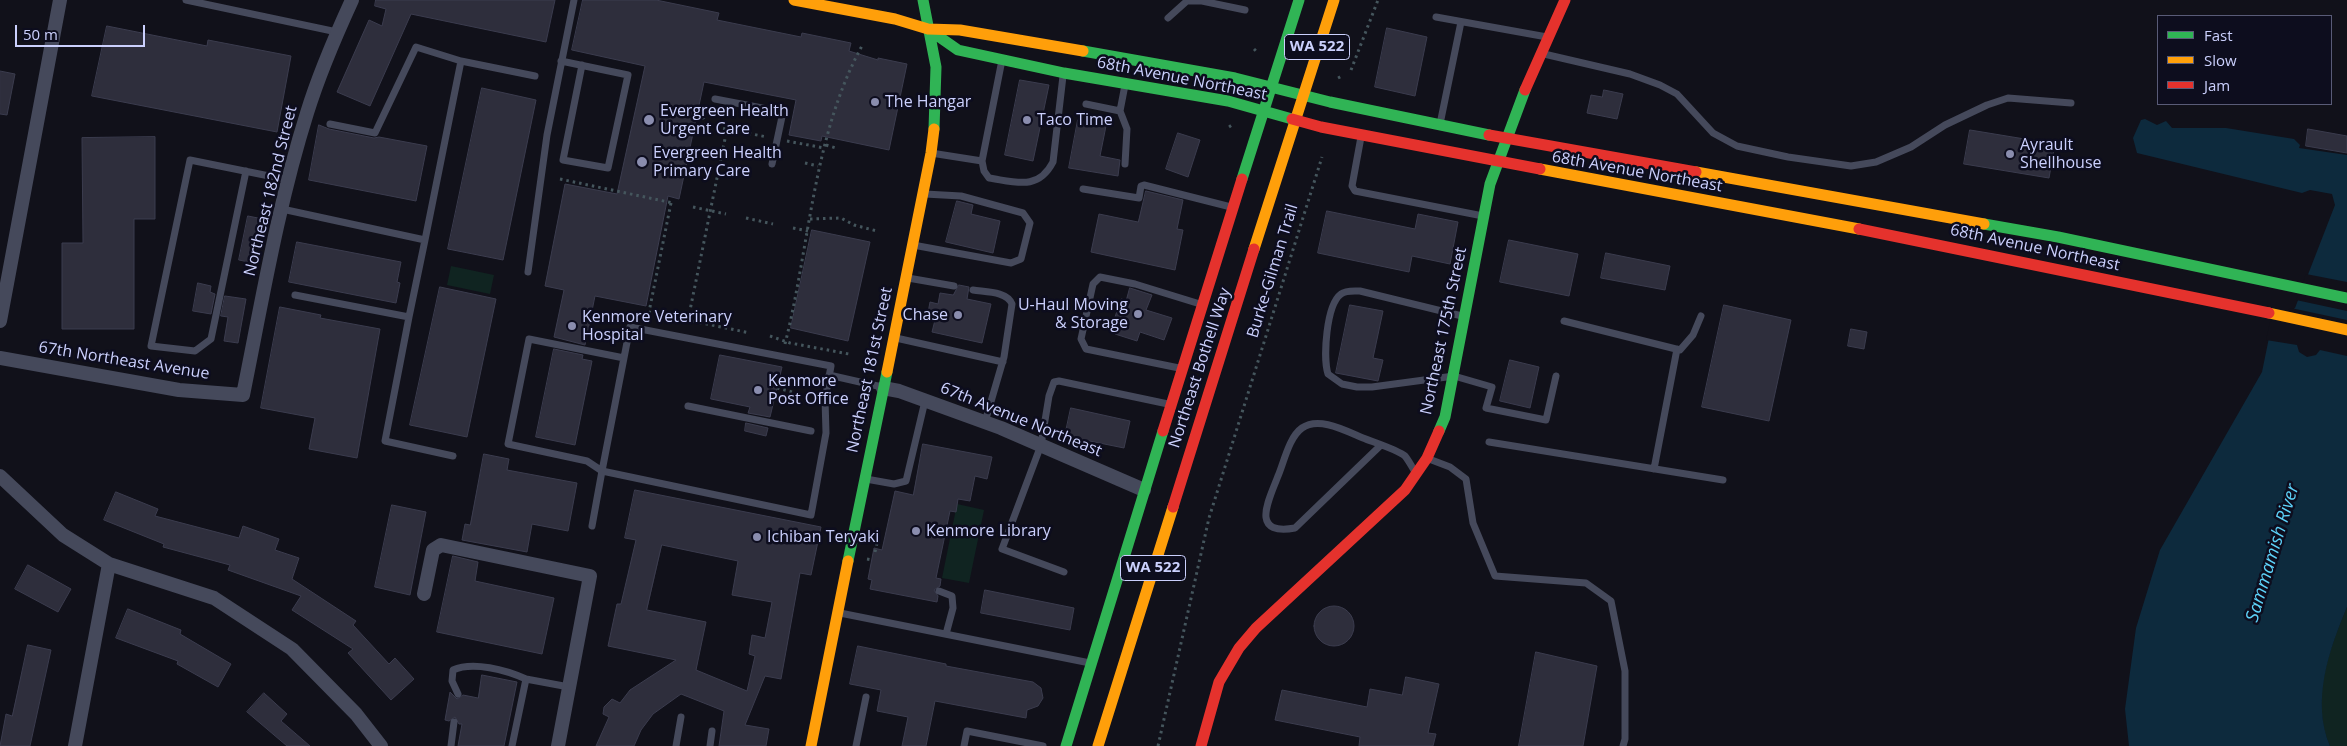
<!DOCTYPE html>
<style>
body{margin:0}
#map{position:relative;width:2347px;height:746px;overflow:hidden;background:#11111a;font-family:"Open Sans",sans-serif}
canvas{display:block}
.legend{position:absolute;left:2157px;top:15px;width:175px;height:90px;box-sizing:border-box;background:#0d0d1e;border:1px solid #595b77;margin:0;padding:6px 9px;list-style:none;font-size:15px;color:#cbd0fd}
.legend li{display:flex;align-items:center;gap:10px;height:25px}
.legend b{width:25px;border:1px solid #595b77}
.scale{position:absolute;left:15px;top:25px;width:130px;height:22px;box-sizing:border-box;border:2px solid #cbd0fd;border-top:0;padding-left:6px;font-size:15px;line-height:18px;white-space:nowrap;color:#cbd0fd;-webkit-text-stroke:4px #0d0d1e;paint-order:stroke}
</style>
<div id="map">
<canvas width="2347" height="746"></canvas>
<ul class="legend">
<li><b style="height:6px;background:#30b455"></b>Fast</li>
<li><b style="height:6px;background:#ff9f0a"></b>Slow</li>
<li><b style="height:6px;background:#e5322d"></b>Jam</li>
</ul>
<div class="scale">50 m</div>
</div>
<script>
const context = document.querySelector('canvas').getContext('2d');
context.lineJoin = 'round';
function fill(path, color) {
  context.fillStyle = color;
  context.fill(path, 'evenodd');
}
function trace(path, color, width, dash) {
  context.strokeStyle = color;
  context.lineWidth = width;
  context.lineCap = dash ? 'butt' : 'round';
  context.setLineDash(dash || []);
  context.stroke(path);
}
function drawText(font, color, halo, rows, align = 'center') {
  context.font = font + ' "Open Sans",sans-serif';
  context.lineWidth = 5;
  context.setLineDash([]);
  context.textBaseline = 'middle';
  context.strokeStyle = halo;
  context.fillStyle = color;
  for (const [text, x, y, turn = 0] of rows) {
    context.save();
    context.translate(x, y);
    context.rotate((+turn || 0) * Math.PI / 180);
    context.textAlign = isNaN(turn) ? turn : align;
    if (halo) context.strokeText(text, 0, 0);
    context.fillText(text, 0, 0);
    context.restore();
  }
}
fill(new Path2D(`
 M451 266 494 275 490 294 447 285Z
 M957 504 984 510 969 583 942 578Z
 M2347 607V746H2330C2310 701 2329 649 2347 607Z`), '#102421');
fill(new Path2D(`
 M2145 119 2157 125 2166 121 2172 128H2226L2294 139 2300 145 2299 148 2347 155V607C2329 650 2311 701 2330 746H2129L2125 709 2136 628 2160 550 2262 372 2272 323 2295 308 2335 205 2332 194 2310 190 2302 193 2137 153 2133 138 2141 120Z`), '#0d2a3d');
fill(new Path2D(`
 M2306 274 2347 282V311L2296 300Z
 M2291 308 2347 320V356L2320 350 2316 355 2307 357 2299 352 2297 345 2266 340 2270 322Z`), '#11111a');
const building = new Path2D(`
 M376 0H555L546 42 411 14 370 106 337 92 369 20 382 26 386 9 375 6Z
 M583 0H656L719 13 717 20 801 37 802 33 851 43 849 51 878 60V58L907 64 889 150 822 136 821 141 789 135 796 100 704 82 679 199 668 196 646 306 595 296 585 345 554 337 564 290 545 286 565 184 617 194 645 66 572 50Z
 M107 26 207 46 208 40 291 56 277 132 92 96Z
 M1387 28 1427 37 1415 96 1375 87Z
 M0 71 15 74 7 115 0 114Z
 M1020 80 1049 85 1033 161 1005 155Z
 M482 88 536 100 503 260 448 249Z
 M1604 90 1623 94 1617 119 1587 113 1591 95 1602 97Z
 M1078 120 1106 126 1100 156 1120 160 1118 176 1069 168Z
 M319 125 329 129 374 138 379 137 427 146 416 201 309 180Z
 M2308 129 2347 136V153L2306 146Z
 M1970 130 2055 144 2049 178 1964 164Z
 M1178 133 1200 140 1188 177 1166 169Z
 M155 137V219H134V329H62V243H83L82 138Z
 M1146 191 1183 200 1177 229 1183 230 1175 270 1091 252 1099 214 1138 222Z
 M957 201 973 205 971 214 1000 221 993 253 946 242Z
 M1327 211 1415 229 1418 214 1458 222 1450 264 1412 256 1409 272 1318 253Z
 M248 216 263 219 253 263 239 260Z
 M812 230 870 242 848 341 791 328Z
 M1509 240 1578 254 1569 296 1500 282Z
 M297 242 401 262 397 282 400 283 396 303 289 282Z
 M1606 253 1670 266 1665 290 1601 278Z
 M198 283 211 286 210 292 215 294 211 314 193 311Z
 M959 285 969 287 967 299 991 304 982 343 932 332 935 320 927 318 930 302 938 304 940 293 953 295Z
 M440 287 496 299 467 437 410 425Z
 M1130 288 1152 295 1146 310 1172 318 1164 340 1140 332 1137 341 1115 334 1116 331 1111 329 1121 299 1126 300Z
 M225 296 246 299 238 343 224 341 228 317 221 316Z
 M1350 305 1383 311 1373 358 1383 360 1378 381 1336 373Z
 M1724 305 1791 320 1769 421 1702 407Z
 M280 307 321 315 320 318 380 329 357 458 309 449 315 418 261 408Z
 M1851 329 1867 332 1864 349 1848 346Z
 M554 349 583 355 582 359 592 361 575 445 536 437Z
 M720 355 782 367 770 417 748 413 750 407 711 399Z
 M1510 360 1539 367 1530 408 1500 401Z
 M1071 408 1130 421 1124 448 1065 436Z
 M746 423 768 428 766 436 745 431Z
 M923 444 992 457 987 479 975 476 970 501 958 499 956 512 950 511 936 578 941 579 940 586 934 590 938 596 937 602 870 589 872 580 868 579 874 548 882 550 895 491 913 495Z
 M484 454 509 459 507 470 577 483 568 531 532 524 527 552 462 540 465 524 470 525Z
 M635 490 821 527 811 575 800 573 781 679 765 676 745 725 769 729 766 746H719L724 711 681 694 653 714 641 730 634 746H596L609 717 603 714 604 707 612 699 620 703 630 690 676 660 608 646 617 604H621L636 540 625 538ZM662 545 738 561 732 595 772 602 765 638 752 635 749 654 755 656 747 691 696 670 706 622 647 610Z
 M116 492 158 509 155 516 239 538 243 526 279 539 275 550 299 558 292 579 356 621 353 625 389 664 395 658 414 679 391 700 348 653 353 649 292 610 301 596 228 570 230 565 163 547 164 544 104 520Z
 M392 505 426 512 410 595 375 587Z
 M453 556 478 562 475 581 554 598 542 654 437 632Z
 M28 565 71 589 58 612 15 589Z
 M985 590 1074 608 1070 630 981 613Z
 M1314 626a20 20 0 1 1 40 0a20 20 0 1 1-40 0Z
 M128 609 181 630 180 634 231 664 218 687 177 664 178 661 116 638Z
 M28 645 51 650 30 746H0L6 714 12 716Z
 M858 646 946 664V666L1033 682 1041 688 1043 698 1038 706 1027 710 1026 718 935 701 926 746H902L908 717 877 711 881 690 850 684Z
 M1536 652 1597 666 1583 746H1519Z
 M482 675 517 682 504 746H458L462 724H459L455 717 449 721 445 720 450 692 457 699 463 695 478 698Z
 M1406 677 1439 684 1428 733 1436 734 1433 746H1359L1360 737 1275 720 1282 690 1367 707 1370 689 1402 695Z
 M264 693 287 714 281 721 310 746H287L247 712Z`);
fill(building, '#2e2e3c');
trace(building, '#3b3c4e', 1);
trace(new Path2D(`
 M1254 49 1257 52
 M1351 70 1378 0
 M1338 78 1342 76
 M703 117 706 125 767 137
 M1229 127 1232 125
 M787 141 824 148
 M826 145 836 148
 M805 163 818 166
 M560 179 673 203
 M671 203 649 312 750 333
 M693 207 726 214
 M746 218 773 224
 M810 219 841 218 854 225 877 231
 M793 228 808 231
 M688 320 727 129
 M770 336 790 343 849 354
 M785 344C810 245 813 134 863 44
 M777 388 800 394
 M875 552 877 543
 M867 559 873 560
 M1158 746 1209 518 1322 157`), '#45565d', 3, [2.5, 4]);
trace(new Path2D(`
 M186 0 337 32
 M1436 17 1547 37
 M1168 18 1187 1H1202L1245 10
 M1544 54 1630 74 1660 85 1677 94 1713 133 1737 146 1788 157 1851 166 1876 162 1911 147 1945 125 1987 105 2008 98 2071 103
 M1002 60 982 161 984 171 989 178C1016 182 1038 191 1053 162L1063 76
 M561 61 628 75 608 168 563 160 582 65
 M1125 85 1120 111 1127 129 1125 164
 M715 99 783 112 772 164
 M1086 104 1120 111
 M330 124 375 133 416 47 461 61
 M1440 124 1461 22
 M1361 137 1352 186 1355 191 1483 216
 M931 153 982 161
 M246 171 211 339 195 351 151 346 190 160 289 180
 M1083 189 1139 198 1141 186 1144 185 1231 207
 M282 209 425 240 461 61 535 76
 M913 245 1011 263 1021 259 1030 223 1023 213 961 196 925 194
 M528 272 547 135 574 0
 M908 278 954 286
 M973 290C985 292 1007 291 1012 304L1004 357 985 422
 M295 295 409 317 425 240
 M1462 316 1360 291C1354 291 1346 290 1341 294 1326 305 1323 358 1328 374L1342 384 1357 387H1372L1454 376 1492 387 1486 408 1546 420 1556 376
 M409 317 385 441 453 456
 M1564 321 1680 350 1693 335 1701 316
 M630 327 831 366 825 399 826 433 811 515 602 471Z
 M896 338 1003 362
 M1179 368 1086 349 1081 339 1093 284 1100 277 1135 284 1200 304
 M829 375 882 387
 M688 406 811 431
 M1489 442 1723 480
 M1381 445 1295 528C1249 536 1269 500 1278 476 1284 462 1289 437 1302 428 1319 416 1346 431 1363 438 1373 442 1398 450 1405 456 1409 461 1412 467 1415 472
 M1429 459 1450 467 1466 479 1473 523 1495 576 1586 583 1611 601 1625 671V739L1623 746
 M1654 469 1677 349
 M866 479 894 484 906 481 925 401
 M592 526 602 471 587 461 508 444 529 339 624 358
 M1064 572 1002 549 1041 445 1049 396 1054 382 1059 381 1168 404
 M939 591 952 596 953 608 946 634
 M840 613 1090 663
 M526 679 569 687
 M458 694 452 681 453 670C473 661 506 670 526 679L512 746
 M451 746 454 722
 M676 746 681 717
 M710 746 712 731
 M856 746 866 697
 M964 746 967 731 1043 746`), '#45495b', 7);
trace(new Path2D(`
 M0 321 60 0
 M0 358 179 390 243 395C262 301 278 205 307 113 319 74 335 37 352 0
 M883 388 899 391 1001 428 1144 490
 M0 476 63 535 109 564 214 598 292 649 356 714 381 746
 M424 594 433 550 441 545 590 576 558 746
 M75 746 109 564`), '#45495b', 14);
trace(new Path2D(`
 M923 0 936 67 934 129
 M928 29 958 50 1064 73 1228 101 1292 119
 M1083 51 1235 78 1330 102 1489 135
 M1242 179 1299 0
 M1984 224 2058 237 2347 298
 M1439 431 1445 417 1490 184 1525 90
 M848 561 887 372
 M1066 746 1163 431`), '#30b455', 11);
trace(new Path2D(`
 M794 0 895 19 928 29 960 30 1083 51
 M1540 169 1859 229
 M1696 172 1984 224
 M1254 249 1334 0
 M2269 313 2347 330
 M887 372 931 153 934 129
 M811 746 848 561
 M1098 746 1173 507`), '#ff9f0a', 11);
trace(new Path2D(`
 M1525 90 1565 0
 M1292 119 1321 127 1540 169
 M1489 135 1696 172
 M1859 229 2269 313
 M1163 431 1242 179
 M1173 507 1254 249
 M1201 746 1219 682 1239 648 1256 628 1405 490 1427 458 1439 431`), '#e5322d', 11);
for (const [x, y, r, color] of [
 [875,102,5,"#8a8dae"],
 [649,120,6,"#8a8dae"],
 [1027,120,5,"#8a8dae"],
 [2010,154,5,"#8a8dae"],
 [642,162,6,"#8a8dae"],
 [1138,314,5,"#8a8dae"],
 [958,315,5,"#8a8dae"],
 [572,326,5,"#8a8dae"],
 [758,390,5,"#8a8dae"],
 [916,531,5,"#8a8dae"],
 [757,537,5,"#8a8dae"]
]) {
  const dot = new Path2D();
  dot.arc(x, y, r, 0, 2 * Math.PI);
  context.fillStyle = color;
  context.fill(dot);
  trace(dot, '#0d0d1e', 2);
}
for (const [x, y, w] of [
 [1317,47,65],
 [1153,568,65]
]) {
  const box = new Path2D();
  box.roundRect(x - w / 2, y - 12.5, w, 25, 4);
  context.fillStyle = '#0d0d1e';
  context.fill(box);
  trace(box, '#cbd0fd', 1);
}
drawText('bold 15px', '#cbd0fd', null, [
 ["WA 522",1317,47],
 ["WA 522",1153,568]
]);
drawText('16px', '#cbd0fd', '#0d0d1e', [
 ["68th Avenue Northeast",1182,79,11],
 ["68th Avenue Northeast",1637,172,10],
 ["Northeast 182nd Street",271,191,-76],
 ["68th Avenue Northeast",2035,248,12],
 ["Burke-Gilman Trail",1273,271,-73],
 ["Northeast 175th Street",1444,331,-78],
 ["67th Northeast Avenue",124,361,9],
 ["Northeast Bothell Way",1200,368,-72],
 ["Northeast 181st Street",870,370,-78],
 ["67th Avenue Northeast",1021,420,22]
]);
drawText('16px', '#cbd0fd', '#0d0d1e', [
 ["The Hangar",885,102],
 ["Evergreen Health",660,111],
 ["Urgent Care",660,129],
 ["Taco Time",1037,120],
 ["Ayrault",2020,145],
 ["Shellhouse",2020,163],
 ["Evergreen Health",653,153],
 ["Primary Care",653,171],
 ["U-Haul Moving",1128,305,"right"],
 ["& Storage",1128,323,"right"],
 ["Chase",948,315,"right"],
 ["Kenmore Veterinary",582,317],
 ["Hospital",582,335],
 ["Kenmore",768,381],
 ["Post Office",768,399],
 ["Kenmore Library",926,531],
 ["Ichiban Teryaki",767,537]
], 'left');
drawText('italic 18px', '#5dd2f9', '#0d0d1e', [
 ["Sammamish River",2273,553,-73]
]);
</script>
